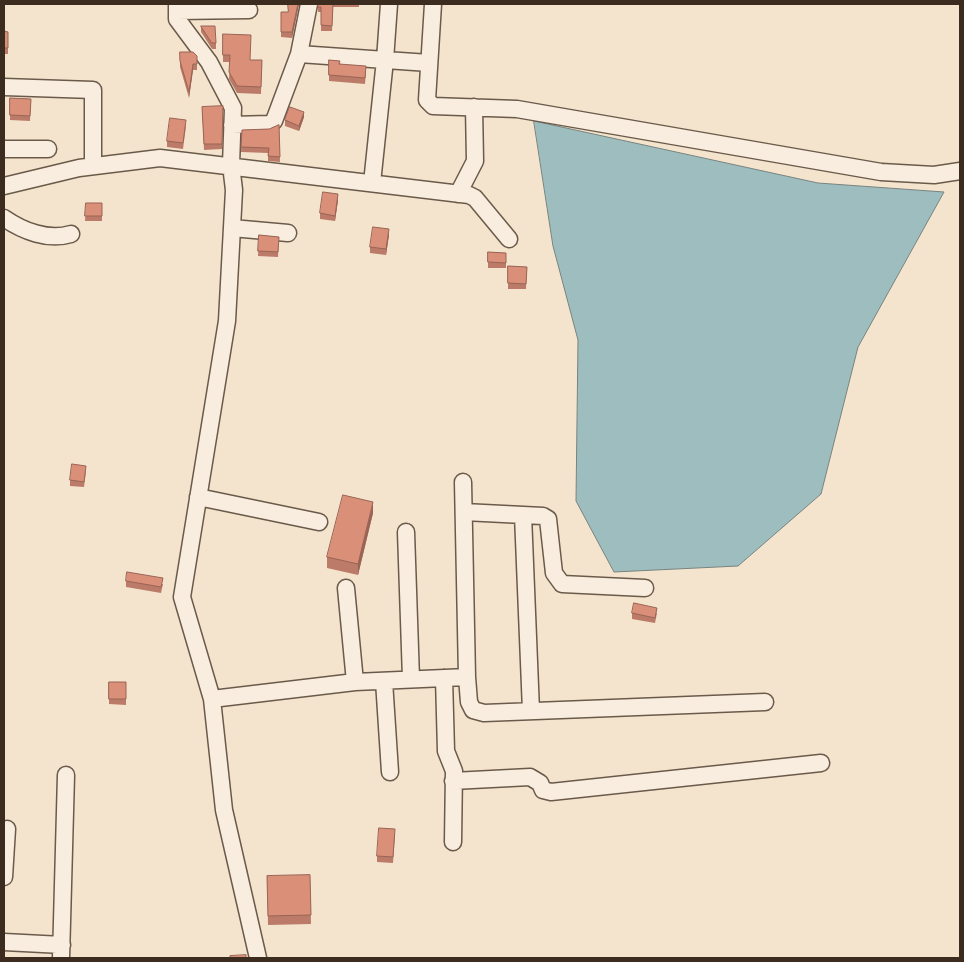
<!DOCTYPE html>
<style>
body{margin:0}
#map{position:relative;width:964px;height:962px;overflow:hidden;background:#f4e4cd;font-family:"Libre Caslon Text",serif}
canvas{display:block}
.frame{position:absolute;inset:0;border:5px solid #3c2c1f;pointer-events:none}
</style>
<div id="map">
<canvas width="964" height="962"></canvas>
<div class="frame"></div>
</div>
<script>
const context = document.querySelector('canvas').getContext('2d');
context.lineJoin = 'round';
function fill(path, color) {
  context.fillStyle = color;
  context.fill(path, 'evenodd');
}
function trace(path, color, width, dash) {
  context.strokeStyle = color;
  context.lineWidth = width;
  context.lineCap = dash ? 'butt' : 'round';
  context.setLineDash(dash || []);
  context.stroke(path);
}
const water = new Path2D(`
 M534 121 818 183 944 192 858 347 821 494 738 566 614 572 576 501 578 340 553 246Z`);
fill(water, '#9ebdbf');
trace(water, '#77837f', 1);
const minor = new Path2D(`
 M177 4V19L209 62 233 108 231 165 234 190 227 321 182 597 212 699 224 810 258 958
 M433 4 427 100 433 106 517 109 881 172 934 175 960 171
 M177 11 249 10
 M299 54 429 63
 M4 87 93 90V166
 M232 125 269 124 274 121 299 54 309 4
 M4 149H48
 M372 183 385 60 389 4
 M4 186 79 168 160 158 469 195 475 198 509 239
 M458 194 475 161 474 107
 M4 218C23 231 48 241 71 234
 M232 228 288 233
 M463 482 467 677 469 702 473 710 484 713 765 702
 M198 497 319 522
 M464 512 543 516 548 519 554 573 562 584 645 588
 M523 515 531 711
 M406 532 411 679
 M346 588 355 682
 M444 678 446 751 454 771 453 842
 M384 681 390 772
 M212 699 355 682 467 677
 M453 781 530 777 540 783 543 790 551 792 821 763
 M4 830 7 829 4 877
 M4 942 62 945
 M61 958 66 775`);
trace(minor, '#6a5a4a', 19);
trace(minor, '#f8edde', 16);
fill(new Path2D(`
 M288 4H299L292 38 281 37V12H288Z
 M318 4H359V7H333L332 31H321V12H318Z
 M201 26 216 43V49H212L201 32Z
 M4 31 8 32V54H4Z
 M223 34 251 60H262L261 94 237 93 229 79 230 62H223Z
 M180 52 197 56V70H193L189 98 180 67Z
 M329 60 366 72 365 84 329 81Z
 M10 98 31 99 30 121 10 120Z
 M223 106 222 149 204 150 202 107Z
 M304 117 299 131 285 126V120Z
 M279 125 280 162 268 161V153L241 152 242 130 269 129Z
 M186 126 183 149 167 147V141Z
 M338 200 335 221 320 219V213Z
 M86 203H102V221H85Z
 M259 235 279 237 278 257 258 256Z
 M389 235 386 255 370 253V247Z
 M488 252 506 253V268H488Z
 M508 266 527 267 526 289H508Z
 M86 471 84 487 70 486V480Z
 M373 513 358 575 327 568V557Z
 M126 581 163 584 161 593 126 587Z
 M632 613H657L655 623 632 619Z
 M109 682H126V705L109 704Z
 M395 834 393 863 377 862V856Z
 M310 875 311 924 268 925 267 876Z`), '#bb7b68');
fill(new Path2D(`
 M298 4H299L292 38V32Z
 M193 64V70L189 98V92Z
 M304 112V117L299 131V126Z
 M338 194V200L335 221V216Z
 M389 229V235L386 255V249Z
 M373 502V513L358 575V564Z`), '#996455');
const building = new Path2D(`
 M288 4H298L292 32H281V12H288Z
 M318 4H333L332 26 321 25V7H318Z
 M201 26H215L216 43H212Z
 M4 31 8 32V48H4Z
 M223 34 251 35 250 60H262L261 87 237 86 229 72 230 55H223Z
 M180 52H193L197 56V64H193L189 92 180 61Z
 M329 60 340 61 339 64 366 66 365 78 329 75Z
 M10 98 31 99 30 116 10 115Z
 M223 106 222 144H204L202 107Z
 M290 107 304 112 299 126 285 120Z
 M170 118 186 120 183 143 167 141Z
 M279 125 280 157 268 156 269 148 241 147 242 130 269 129Z
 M323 192 338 194 335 216 320 213Z
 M86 203H102V216H85Z
 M373 227 389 229 386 249 370 247Z
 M259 235 279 237 278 252 258 251Z
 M488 252 506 253V263L488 262Z
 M508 266 527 267 526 284 508 283Z
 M72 464 86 466 84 482 70 480Z
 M343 495 373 502 358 564 327 557Z
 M127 572 163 578 161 587 126 581Z
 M634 603 657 608 655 618 632 613Z
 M109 682H126V699H109Z
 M379 828 395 829 393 857 377 856Z
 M310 875 311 915 268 916 267 876Z
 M246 955V958H230V956Z`);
fill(building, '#da8f79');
trace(building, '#996455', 1);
</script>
